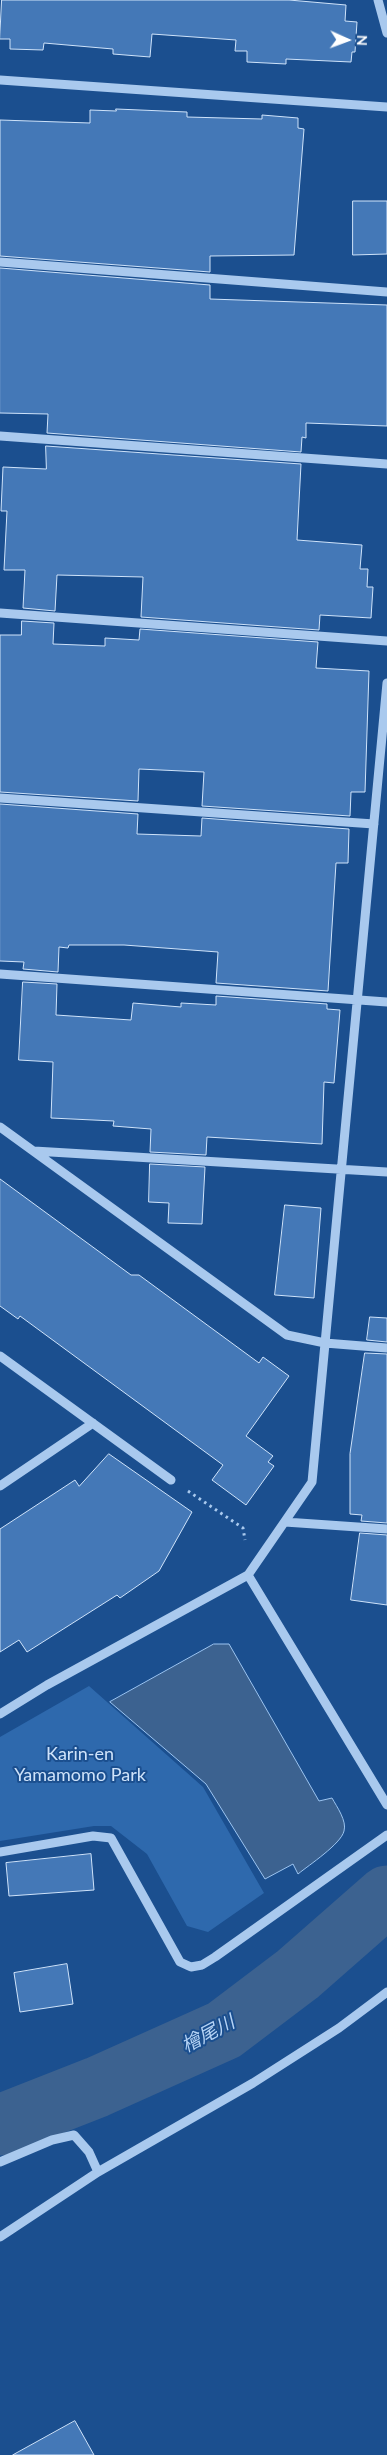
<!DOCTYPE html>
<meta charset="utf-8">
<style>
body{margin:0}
#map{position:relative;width:387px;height:2455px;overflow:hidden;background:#1b4f8f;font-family:Lato,sans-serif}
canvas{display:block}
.north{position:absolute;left:322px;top:15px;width:50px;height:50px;-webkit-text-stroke:4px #1b4f8f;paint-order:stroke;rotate:92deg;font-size:14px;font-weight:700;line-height:20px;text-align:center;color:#fff}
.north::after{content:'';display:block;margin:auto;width:18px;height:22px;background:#fff;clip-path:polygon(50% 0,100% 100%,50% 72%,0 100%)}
</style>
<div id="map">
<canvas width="387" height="2455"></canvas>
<div class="north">N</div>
</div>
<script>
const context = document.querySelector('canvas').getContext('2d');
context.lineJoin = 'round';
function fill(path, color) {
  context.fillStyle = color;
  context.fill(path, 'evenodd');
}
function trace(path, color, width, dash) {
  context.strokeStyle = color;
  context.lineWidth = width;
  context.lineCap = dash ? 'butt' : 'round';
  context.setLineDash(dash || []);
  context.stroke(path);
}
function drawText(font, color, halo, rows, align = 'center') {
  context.font = font + ' Lato,"Noto Sans JP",sans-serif';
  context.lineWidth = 4;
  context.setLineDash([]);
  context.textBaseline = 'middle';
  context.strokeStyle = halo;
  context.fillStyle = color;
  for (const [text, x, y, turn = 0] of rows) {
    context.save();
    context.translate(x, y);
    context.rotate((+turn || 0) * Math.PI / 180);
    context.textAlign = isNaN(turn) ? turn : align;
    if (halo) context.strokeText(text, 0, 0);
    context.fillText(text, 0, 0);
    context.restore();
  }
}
fill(new Path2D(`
 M89 1686 203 1787 264 1893 208 1932 187 1926 147 1854 111 1826H94L0 1841V1737Z`), '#2e69ad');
const water = new Path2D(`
 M214 1644H229L319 1801 332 1798C337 1807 347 1821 344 1831 341 1844 309 1865 298 1874L293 1864 265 1879 206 1784 110 1702Z`);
fill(water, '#3c6290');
trace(water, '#9cc4f0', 1);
trace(new Path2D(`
 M0 2125 97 2087 224 2030 298 1974 387 1896`), '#3c6290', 61);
const building = new Path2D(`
 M2 0H289L346 5 345 21 357 22 355 52H352L351 62 286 59V64L247 62V51H235L236 40 152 34 150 57 113 54V49L44 43 43 50 10 49V39H0Z
 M116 109 187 112V117L262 119V115L298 118V128L304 129 294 255 210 256V272L0 256V120L90 123V110L116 111Z
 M353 201H387V254L353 255Z
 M0 268 210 285V299L387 305V426L306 423V438L302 437 301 452 47 433 48 414 0 413Z
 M46 446 301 464 297 540 362 545 360 569H368L367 587H373L371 618 320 615 319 630 141 617 143 577 57 575 55 611 23 608 25 570H4L7 511H1L3 467 46 469Z
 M22 621 54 623 53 644 105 646V638L139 640 140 629 318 642 316 668 369 671 365 792H351L350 816 202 806 204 772 139 769 138 801 0 792V635H21Z
 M0 804 138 814 137 834 201 836 202 818 349 829 348 863H336L328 991 216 983 218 952 124 945H69L68 948 59 947 58 972 23 969 24 962 0 961Z
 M23 982 57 984 56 1015 131 1020 133 1003 181 1007V1003L216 1005V996L327 1004V1009L340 1010 334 1083 324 1082 322 1144 207 1137 206 1155 150 1152 151 1129 113 1126 114 1121 51 1118 53 1062 19 1060Z
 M150 1164 205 1167 202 1224 168 1223 169 1203 149 1202Z
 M0 1179 131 1275H139L259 1363 263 1357 289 1376 246 1436 273 1456 268 1462 274 1466 246 1505 212 1480 223 1465 20 1316 18 1319 0 1306Z
 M285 1205 321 1208 314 1298 275 1295Z
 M370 1317 387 1318V1342L367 1340Z
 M365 1353 387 1354V1523L361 1521 362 1515 350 1514V1454Z
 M109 1454 192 1512 159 1571 120 1598 117 1595 27 1652 19 1640 0 1652V1529L75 1480 79 1486Z
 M360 1533 387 1535V1605L351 1600Z
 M91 1854 94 1890 9 1896 6 1863Z
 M67 1964 73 2004 20 2012 14 1973Z
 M75 2421 94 2455H13Z`);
fill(building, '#4478b7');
trace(building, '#cfe3fa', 1);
trace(new Path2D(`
 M188 1491 243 1528 245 1540`), '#a9c9ee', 3, [2.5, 4]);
trace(new Path2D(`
 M378 0 387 33
 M0 80 387 107
 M0 262 387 292
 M0 436 387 464
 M0 613 387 641
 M0 798 374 824
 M0 974 387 1002
 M0 1127 287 1335 325 1343 387 1348
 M34 1151 387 1172
 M0 1356 171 1480
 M0 1486 93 1423
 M285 1522 387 1529
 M248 1575 387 1805
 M0 1714 47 1685 248 1575 312 1482 387 683
 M0 1852 93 1836 111 1838 180 1962 191 1967 202 1965 215 1957 387 1835
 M0 2162 52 2140 74 2135 89 2152 98 2172
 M0 2237 98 2172 253 2083 339 2028 387 1992`), '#a9c9ee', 9);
drawText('18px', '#cfe3fa', '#1b4f8f', [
 ["Karin-en",80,1754],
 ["Yamamomo Park",80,1775]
]);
drawText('italic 19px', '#b5d3f5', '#1b4f8f', [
 ["檜尾川",208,2034,-28]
]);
</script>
